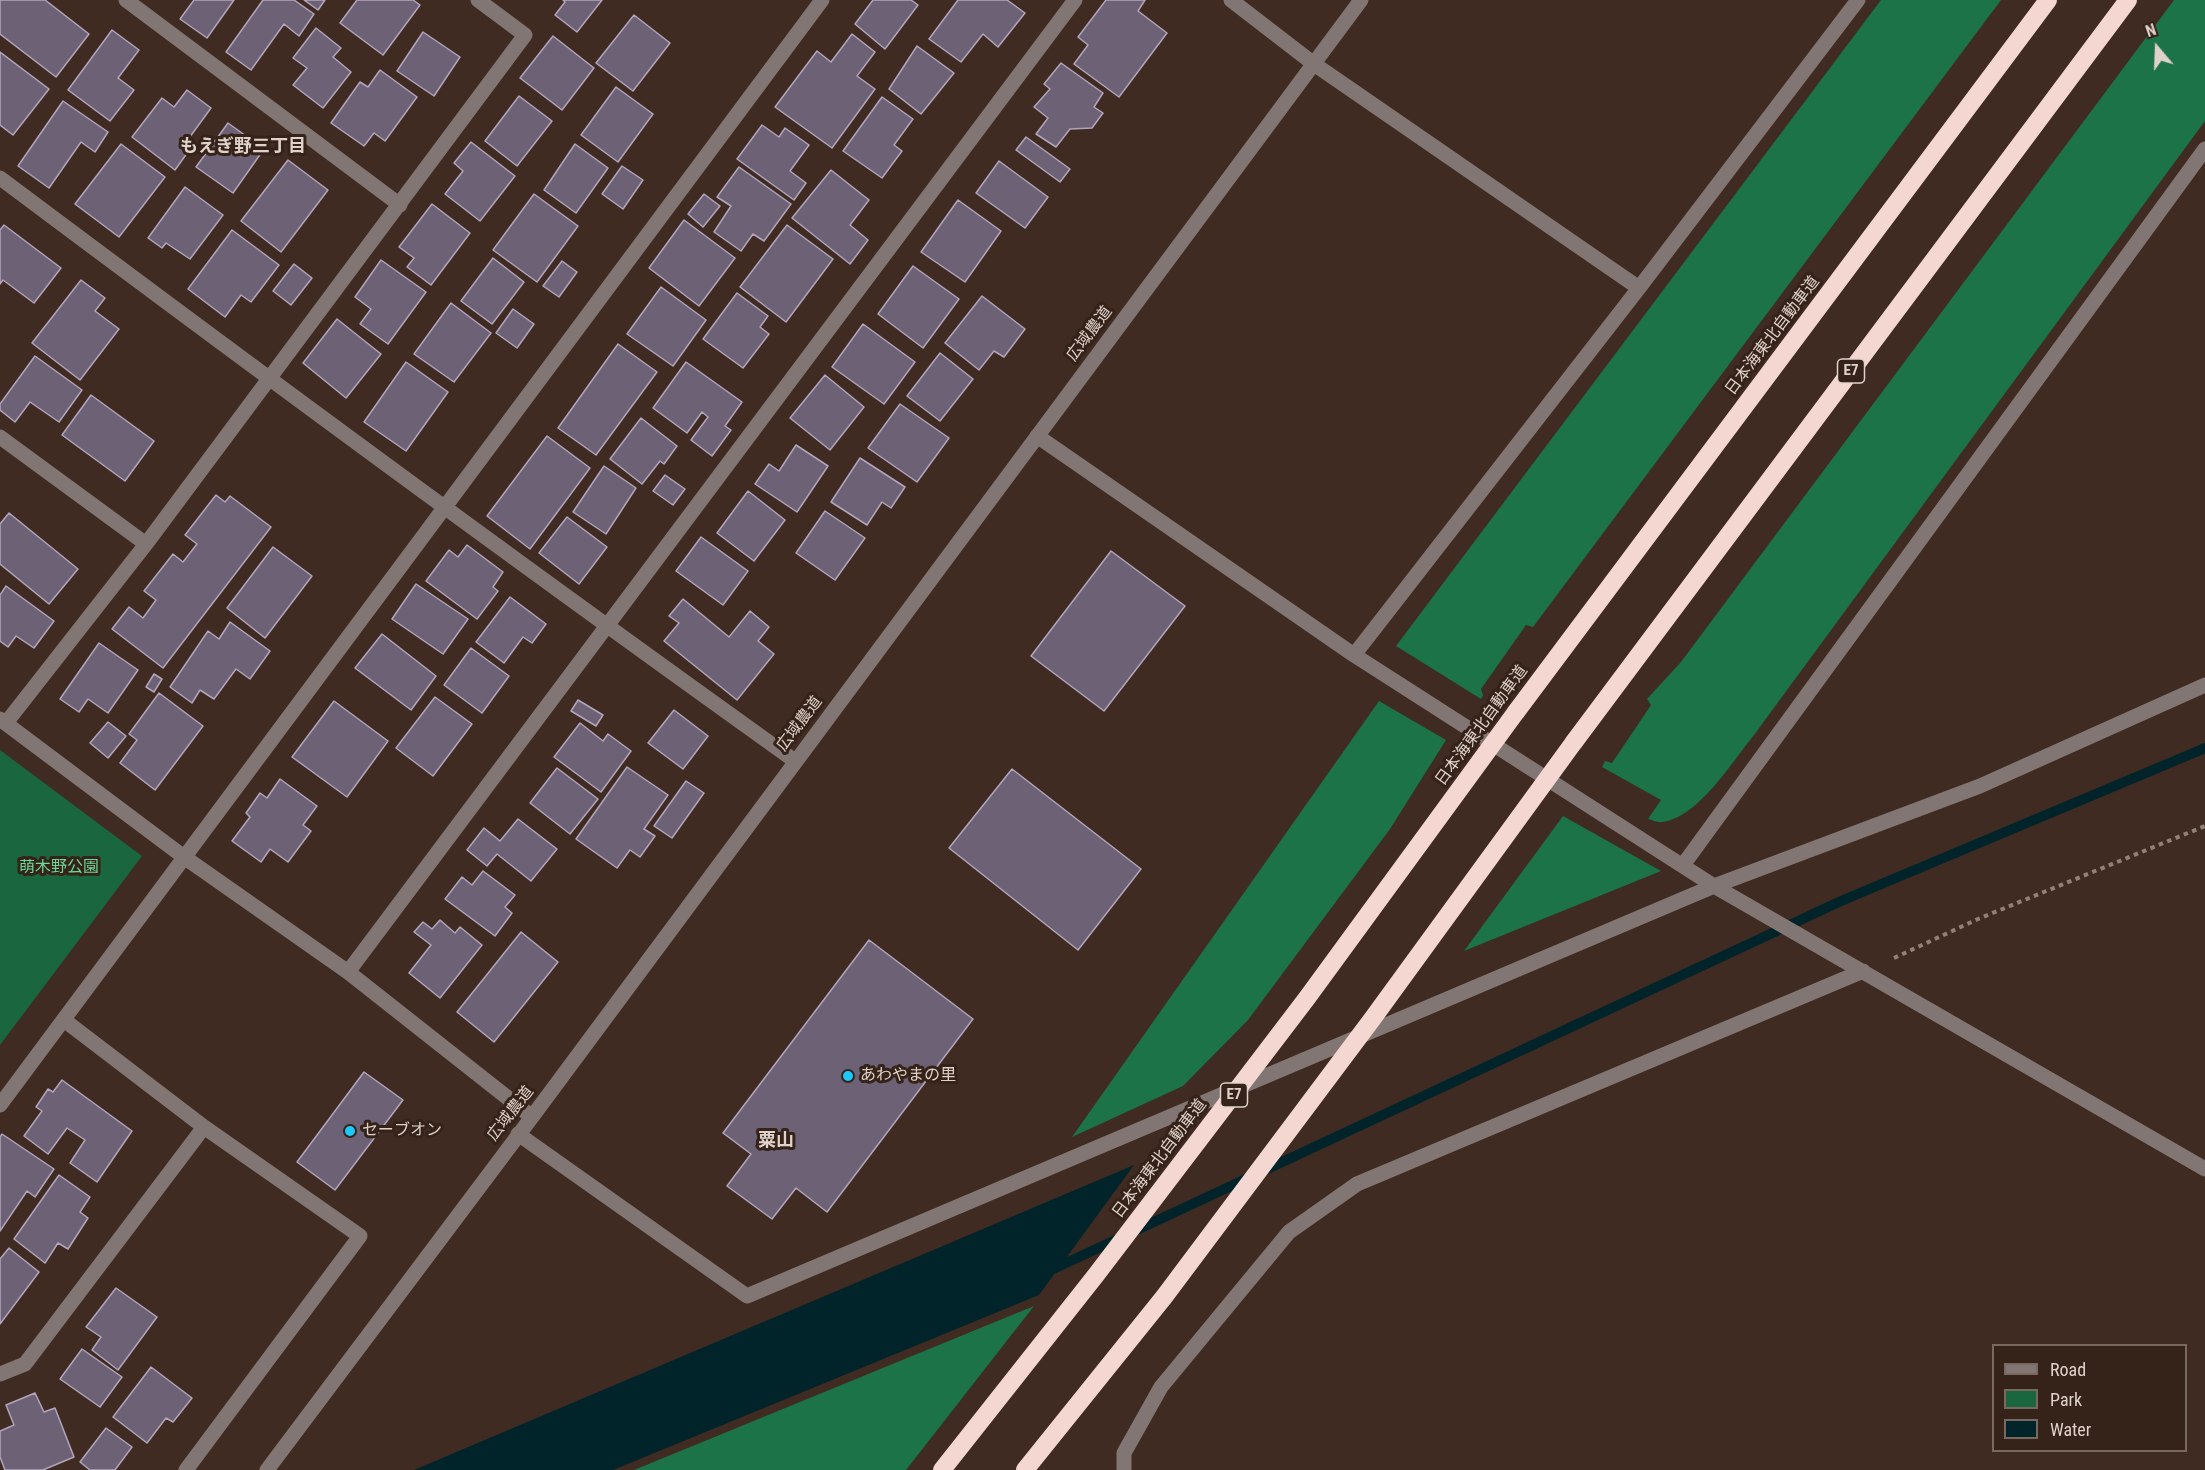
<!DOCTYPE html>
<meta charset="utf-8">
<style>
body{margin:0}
#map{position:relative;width:2205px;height:1470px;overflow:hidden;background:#3f2b21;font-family:"Roboto Condensed",sans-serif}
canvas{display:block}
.legend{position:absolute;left:1992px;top:1344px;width:195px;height:108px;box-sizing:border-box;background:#352218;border:2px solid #796860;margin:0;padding:8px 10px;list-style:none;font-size:18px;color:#dfd2cb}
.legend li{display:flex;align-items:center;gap:12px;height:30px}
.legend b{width:30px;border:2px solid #796860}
.north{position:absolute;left:2127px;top:18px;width:60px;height:60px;-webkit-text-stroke:4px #352218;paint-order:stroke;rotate:341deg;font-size:16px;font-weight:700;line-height:24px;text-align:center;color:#dfd2cb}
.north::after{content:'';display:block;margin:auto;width:21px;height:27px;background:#dfd2cb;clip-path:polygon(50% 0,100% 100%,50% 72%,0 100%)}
</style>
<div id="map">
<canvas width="2205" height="1470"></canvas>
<ul class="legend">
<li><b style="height:8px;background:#827674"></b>Road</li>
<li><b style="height:16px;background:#19663f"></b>Park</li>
<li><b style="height:16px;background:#00242a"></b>Water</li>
</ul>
<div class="north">N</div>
</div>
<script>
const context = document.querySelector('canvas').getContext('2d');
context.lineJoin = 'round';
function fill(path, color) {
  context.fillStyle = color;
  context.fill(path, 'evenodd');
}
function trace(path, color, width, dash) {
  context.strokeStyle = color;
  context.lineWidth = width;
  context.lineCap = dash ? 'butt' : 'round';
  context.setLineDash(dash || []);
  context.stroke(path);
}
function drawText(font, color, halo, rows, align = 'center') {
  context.font = font + ' "Roboto Condensed","Noto Sans JP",sans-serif';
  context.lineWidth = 6;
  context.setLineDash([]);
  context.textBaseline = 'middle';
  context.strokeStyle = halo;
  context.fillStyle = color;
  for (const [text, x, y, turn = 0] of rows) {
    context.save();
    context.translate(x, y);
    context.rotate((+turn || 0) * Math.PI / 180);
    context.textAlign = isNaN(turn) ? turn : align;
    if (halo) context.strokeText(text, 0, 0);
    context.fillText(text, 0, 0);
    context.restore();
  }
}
fill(new Path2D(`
 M0 750 142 856 0 1045Z`), '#19663f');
fill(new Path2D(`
 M1881 0H2001L1533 627 1526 625 1481 689 1483 695 1481 699 1396 646Z
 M2174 0H2205V121L1754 735C1732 762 1698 818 1662 822 1658 823 1652 820 1648 819L1661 800 1602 767 1605 761 1612 763 1651 705 1647 699 1681 662Z
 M1379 701 1446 740 1390 829 1248 1020 1183 1086 1072 1137Z
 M1563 816 1661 871 1464 951Z
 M1034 1306 906 1470H634Z`), '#1b7347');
fill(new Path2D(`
 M1134 1165 1039 1295 613 1470H414Z`), '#00242a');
trace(new Path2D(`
 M1049 1271 1841 901 2205 748`), '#00242a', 10);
const building = new Path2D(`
 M0 0H45L89 34 56 77 0 34Z
 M194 0H234L207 38 180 19Z
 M263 0H294L314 14 299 36 284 24 251 70 226 52Z
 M304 0H325L318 10Z
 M357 0H413L420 5 383 55 340 23Z
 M563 0H602L577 32 555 15 565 2Z
 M873 0H911L918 5 885 49 855 24Z
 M958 0H1007L1025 13 998 47 983 34 961 62 929 39Z
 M1106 0H1145L1138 11 1167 33 1119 97 1074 64 1088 45 1078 37Z
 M634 15 670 43 633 91 596 63Z
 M316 28 341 48 333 57 351 72 323 108 293 85 307 68 293 58Z
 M112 30 139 50 118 78 134 90 110 121 68 90Z
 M423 32 460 57 434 96 397 71Z
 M852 34 875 52 857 76 875 89 832 148 775 107 817 51 831 62Z
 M553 36 594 68 562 110 520 78Z
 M917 46 954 73 921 114 889 89Z
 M0 52 49 89 13 135 0 125Z
 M1061 63 1103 93 1094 107 1103 113 1092 128 1070 129 1056 147 1036 134 1048 118 1034 107 1050 89 1044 84Z
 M380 70 417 97 385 141 374 133 364 146 331 123 360 82 368 87Z
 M616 87 653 114 618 162 581 135Z
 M187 90 211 108 184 145 190 149 175 170 132 137 162 98 174 107Z
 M519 96 552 121 517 166 485 141Z
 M882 97 913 119 894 145 902 151 882 178 843 151Z
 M63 101 108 132 95 152 81 142 49 188 18 166Z
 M228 123 264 149 233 193 196 167Z
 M762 125 779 137 785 128 809 145 790 171 806 183 794 200 737 159Z
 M1026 137 1070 169 1060 182 1016 150Z
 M471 142 515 176 480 221 445 194 463 171 454 163Z
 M121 144 165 177 119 237 75 204Z
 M575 144 608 168 576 213 544 190Z
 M288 160 328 190 281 252 241 221Z
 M999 161 1048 197 1025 228 976 193Z
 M622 166 643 180 623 209 602 194Z
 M739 167 791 204 764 241 753 234 741 251 714 232 731 206 717 197Z
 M831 170 869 200 850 225 868 240 850 264 792 218Z
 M185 187 223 215 190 259 166 243 162 248 148 238Z
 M534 194 578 226 537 282 493 250Z
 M704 194 720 206 703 227 688 214Z
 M958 200 1001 231 965 282 921 252Z
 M432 204 470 233 431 285 407 267 414 258 399 247Z
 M684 220 735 258 699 306 649 268Z
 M4 225 61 268 34 303 3 280 0 284V230Z
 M787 225 833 259 786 322 740 287Z
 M232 230 279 265 251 302 241 295 225 317 188 289Z
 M493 258 524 282 492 324 461 301Z
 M381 260 426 292 388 344 360 324 371 309 355 297Z
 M562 261 577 272 559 297 543 286Z
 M294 264 312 278 291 305 273 291Z
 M913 266 959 299 923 348 878 314Z
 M81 280 105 298 95 311 119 329 80 380 32 343Z
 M661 287 706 320 673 366 627 334Z
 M737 293 768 316 760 327 769 334 743 368 703 339Z
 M982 296 1025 329 1004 357 994 351 979 370 945 343Z
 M451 303 491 333 454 382 414 354Z
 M513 309 534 324 517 348 496 333Z
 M337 319 381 354 346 398 303 363Z
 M863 324 915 362 884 404 832 367Z
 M618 344 657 372 596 455 558 428Z
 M940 353 973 379 940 421 907 396Z
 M35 356 82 390 59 422 30 402 15 422 0 410V404Z
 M406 362 448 392 406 451 364 422Z
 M686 362 742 402 725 426 731 430 712 456 691 440 708 417 702 412 687 433 653 408Z
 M825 375 864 407 830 450 790 418Z
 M91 395 154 441 125 481 62 435Z
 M900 404 949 438 917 482 868 448Z
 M641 418 677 446 664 464 660 461 642 484 610 459Z
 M547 436 590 468 530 549 487 516Z
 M796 445 828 466 797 512 755 484 769 464 779 471Z
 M860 458 905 487 891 508 882 502 867 525 831 502Z
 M604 466 636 488 606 534 573 512Z
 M665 475 685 489 673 505 653 491Z
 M748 491 785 520 754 561 717 533Z
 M216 495 225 502 230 496 271 527 163 668 112 629 129 607 143 618 156 600 144 591 173 554 183 562 197 544 185 535Z
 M825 511 865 538 835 580 796 553Z
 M9 513 78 569 49 604 0 564V524Z
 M567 517 607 547 579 584 539 553Z
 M701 537 748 571 723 605 676 571Z
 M467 545 503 572 493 587 498 591 477 619 426 581 449 550 458 557Z
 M273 547 312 576 265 638 227 608Z
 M1111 551 1185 606 1104 711 1031 656Z
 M416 584 468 619 443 654 392 619Z
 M6 586 54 621 34 648 16 636 8 647 0 641V595Z
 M510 597 546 624 532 643 523 637 504 663 476 642Z
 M683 599 729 637 750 611 769 627 758 641 774 654 737 700 664 641 679 623 669 616Z
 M230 622 270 651 250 679 236 669 214 699 200 690 192 703 170 687 208 631 219 639Z
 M382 634 436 676 411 710 355 668Z
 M99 643 138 670 108 713 88 699 79 712 60 699Z
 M471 648 509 676 482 713 444 685Z
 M154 674 162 679 154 692 146 687Z
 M159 693 203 726 155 790 120 763 137 740 129 734Z
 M435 697 472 724 433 776 396 748Z
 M578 700 603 715 596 726 571 711Z
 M334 701 388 741 347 797 292 757Z
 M674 710 708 736 683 769 648 743Z
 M108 722 126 736 108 758 90 743Z
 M580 723 603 741 608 734 631 751 601 792 554 757Z
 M627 767 668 795 644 829 655 836 640 857 630 850 617 868 576 839Z
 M557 768 598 799 570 834 530 803Z
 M1012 769 1141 869 1078 950 949 848Z
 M280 779 317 806 303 825 311 831 288 862 270 849 261 862 232 841 250 817 246 813 260 793 267 798Z
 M686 781 704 793 672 838 654 826Z
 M518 819 557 849 531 881 497 854 487 866 467 850 484 828 500 841Z
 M483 871 515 895 505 907 512 913 495 936 445 899 462 877 472 885Z
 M440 920 455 933 460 927 482 945 440 998 409 973 431 945 414 932 423 922 432 929Z
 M521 932 558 962 494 1042 457 1012Z
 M869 940 973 1019 827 1212 796 1188 772 1219 727 1186 751 1154 723 1133Z
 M364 1072 403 1100 335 1190 297 1162Z
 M62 1080 132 1131 97 1182 70 1163 85 1140 67 1128 48 1154 24 1136 42 1111 36 1107 48 1089 53 1092Z
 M2 1134 54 1169 35 1197 27 1191 0 1231V1137Z
 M59 1175 90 1197 80 1212 88 1218 68 1249 58 1243 45 1263 14 1239Z
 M9 1248 39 1272 0 1324V1259Z
 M116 1288 157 1317 118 1370 92 1350 101 1337 86 1327Z
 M82 1349 122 1377 100 1407 60 1379Z
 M151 1367 192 1398 173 1422 166 1418 147 1443 113 1417Z
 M35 1393 44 1412 55 1408 74 1457 43 1470H5L0 1457V1431L14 1425 6 1405Z
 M106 1428 132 1447 115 1470H90L80 1462Z`);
fill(building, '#6c6175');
trace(building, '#b2a5bc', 1.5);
trace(new Path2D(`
 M1894 958 1978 919 2205 826`), '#918178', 4, [4.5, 4.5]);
trace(new Path2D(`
 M126 0 400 205
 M1231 0 1314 64 1639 288
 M0 178C263 375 528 570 795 761
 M1037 436 1354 655 1714 886 2205 1169
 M0 437 146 544
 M1354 655 1639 288 1858 0
 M0 719 184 857 348 972 532 1117
 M6 723 146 544 525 35 478 0
 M1683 865 2205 149
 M348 972 1075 0
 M64 1020 204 1127 360 1236 186 1470
 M0 1105 822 0
 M518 1134 747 1296 1714 886 1980 786 2205 685
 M0 1374 25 1364 204 1127
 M267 1470 532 1117 1361 0
 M1124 1470V1453L1161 1387 1289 1232 1357 1184 1863 971`), '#827674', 15);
trace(new Path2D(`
 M1516 712 2048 0
 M1574 742 2128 0`), '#f5d7d2', 18);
trace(new Path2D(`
 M942 1470 1096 1275 1307 998 1516 712
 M1025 1470 1164 1297 1373 1018 1574 742`), '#f5d7d2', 18);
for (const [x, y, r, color] of [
 [848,1076,6,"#1bc9fc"],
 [350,1131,6,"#1bc9fc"]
]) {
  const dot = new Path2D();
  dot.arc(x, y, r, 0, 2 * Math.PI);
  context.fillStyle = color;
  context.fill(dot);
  trace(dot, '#352218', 2);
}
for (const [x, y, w] of [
 [1851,371,27],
 [1234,1095,27]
]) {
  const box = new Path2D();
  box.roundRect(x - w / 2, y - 12, w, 24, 4.5);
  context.fillStyle = '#352218';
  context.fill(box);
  trace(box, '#dfd2cb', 1.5);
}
drawText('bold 15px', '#dfd2cb', null, [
 ["E7",1851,371],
 ["E7",1234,1095]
]);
drawText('16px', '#dfd2cb', '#352218', [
 ["広域農道",1090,334,-53],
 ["日本海東北自動車道",1773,336,-53],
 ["広域農道",800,724,-53],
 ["日本海東北自動車道",1482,726,-54],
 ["広域農道",511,1114,-52],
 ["日本海東北自動車道",1160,1159,-53]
]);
drawText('16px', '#6ad999', '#352218', [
 ["萌木野公園",59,868]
]);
drawText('16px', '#dfd2cb', '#352218', [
 ["あわやまの里",860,1076],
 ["セーブオン",362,1131]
], 'left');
drawText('bold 18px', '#dfd2cb', '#352218', [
 ["もえぎ野三丁目",243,147],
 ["粟山",776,1141]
]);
</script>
